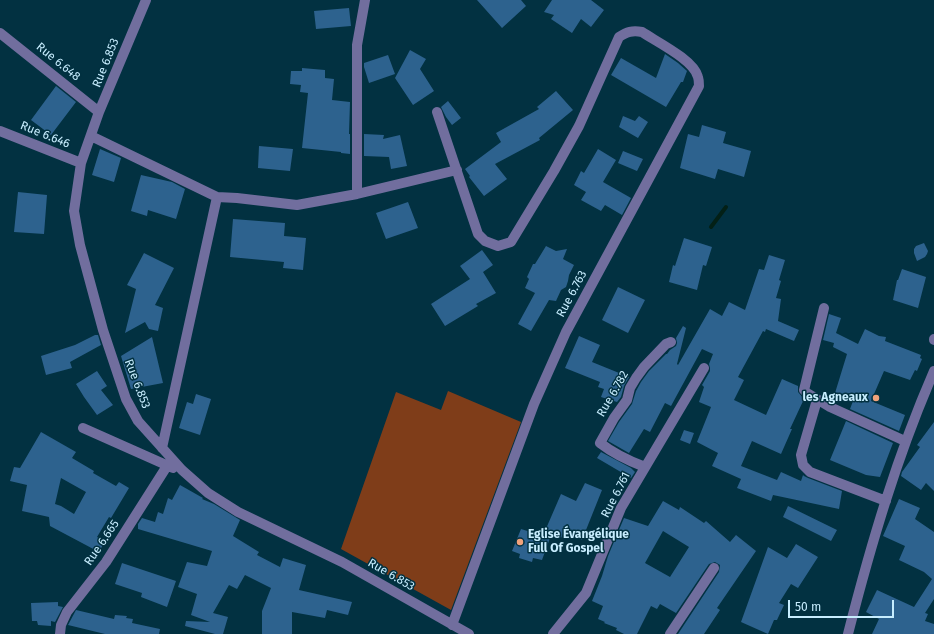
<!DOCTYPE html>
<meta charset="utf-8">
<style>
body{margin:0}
#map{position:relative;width:934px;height:634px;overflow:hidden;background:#023141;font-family:"Fira Sans",sans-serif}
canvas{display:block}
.scale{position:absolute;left:788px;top:600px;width:106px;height:18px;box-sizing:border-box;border:2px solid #c7edfe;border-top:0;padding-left:5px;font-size:12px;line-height:14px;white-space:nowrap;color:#c7edfe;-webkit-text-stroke:3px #023141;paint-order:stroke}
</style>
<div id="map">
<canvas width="934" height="634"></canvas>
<div class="scale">50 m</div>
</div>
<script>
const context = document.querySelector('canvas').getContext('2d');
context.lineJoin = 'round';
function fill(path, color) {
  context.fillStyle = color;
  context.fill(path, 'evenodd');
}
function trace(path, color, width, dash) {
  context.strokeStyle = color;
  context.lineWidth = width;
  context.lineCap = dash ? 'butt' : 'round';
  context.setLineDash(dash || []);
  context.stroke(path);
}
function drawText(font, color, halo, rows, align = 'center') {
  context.font = font + ' "Fira Sans",sans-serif';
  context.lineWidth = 3;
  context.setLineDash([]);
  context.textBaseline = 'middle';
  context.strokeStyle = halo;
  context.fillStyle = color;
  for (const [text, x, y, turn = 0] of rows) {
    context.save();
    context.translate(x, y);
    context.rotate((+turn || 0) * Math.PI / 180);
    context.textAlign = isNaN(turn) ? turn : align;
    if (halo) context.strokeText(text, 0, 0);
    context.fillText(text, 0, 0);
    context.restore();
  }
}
fill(new Path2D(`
 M448 391 521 422 451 610 341 549 396 392 441 410Z`), '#7f3d19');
trace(new Path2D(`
 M711 227 726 207`), '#032016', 4);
fill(new Path2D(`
 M477 0H521L526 6 502 28Z
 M552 0H591L604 10 591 27 581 19 572 33 551 19 554 15 544 12Z
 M349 8 351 26 316 29 314 11Z
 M410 50 426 59 420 69 434 91 413 105 395 78Z
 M665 54 678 63 687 71 683 82H681L666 107 611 75 621 58 656 78Z
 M388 55 395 74 369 83 364 67V63Z
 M302 68 325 70V78L334 79 332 100 350 102 349 134H350V154L341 153V152L302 148 308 93 300 92 301 85 290 84 291 71H302Z
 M56 86 76 102 51 135 31 120Z
 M556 91 573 110 539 138 540 140 495 164 507 179 484 196 469 177 470 176 465 169 501 142 496 133 539 109 537 107Z
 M448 101 461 118 452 125 446 117 441 107Z
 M623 116 635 121 639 116 648 122 638 138 619 127Z
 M702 125 726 132 723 143 751 151 744 177 718 169 715 179 680 168 688 134 699 137Z
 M364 134 384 135 383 139 400 135 407 166 391 169 389 157 364 156Z
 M259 146 293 149 290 171 258 168Z
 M100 149 121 158 114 182 92 175Z
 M598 149 616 160 603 182 631 198 622 215 605 205 601 211 581 200 586 192 574 185 581 171 584 173Z
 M623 151 643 159 637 171 618 163Z
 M141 175 172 182 185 189 176 219 148 210 147 216 131 211Z
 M18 192 47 195 44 234 14 232Z
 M408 202 418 228 386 239 376 213Z
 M233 219 285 223 284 236 306 238 303 270 283 268 284 262 230 257Z
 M684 238 712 247 706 266 703 265 697 290 669 282 673 265 675 266Z
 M924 243 928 251 927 254 925 257 917 261 914 253V249L916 246Z
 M546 246 556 251 567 249 563 259 574 265 569 275 568 281 566 287 561 290 556 301 549 300 531 331 518 324 535 293 525 288 529 279 527 277 533 264H535Z
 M482 250 493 265 483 272 496 293 476 304 478 306 445 326 431 304 470 279 460 266Z
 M144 253 174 268 155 305 163 308 158 331 149 329 145 322 125 333 136 289 127 285Z
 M769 255 785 260 779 280 781 281 776 298 781 299 778 321 799 330 794 341 766 329 765 332 763 331 738 377 744 380 734 400 766 415 782 379 798 386V392L804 399 790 429H792L781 454 752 441 741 466 777 480 781 472 801 481 803 475 804 476 808 478 842 491 839 509 773 495 771 501 737 488 741 479 712 466 718 453 697 442 711 407 699 402 704 387 702 385 710 371V368L709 364 713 354 702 349 671 406 665 403 650 432 644 429 629 453 608 441 619 422 632 404 636 391 641 382 649 371 666 354H667L670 350 676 346 677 343 676 338 683 326 686 328 677 364 678 365 710 309 722 316 729 302 745 310 759 269 764 270Z
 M902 269 926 277 918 308 893 300 897 280H898Z
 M618 287 645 300 628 333 602 320Z
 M829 314 841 318 836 333 858 344 865 329 879 336 886 337 885 341 921 355 920 358 922 359 917 371 915 370 910 380 884 371 871 401 905 415 899 431 850 409 853 401 835 393 847 354 833 347 834 343 823 340Z
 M95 335H98L101 345 70 362 72 368 46 375 41 356 75 345Z
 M579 336 600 345 592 362 629 377 624 386 621 397 617 402 601 397 604 389 598 387 600 382 565 368Z
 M152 337 163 383 131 389 121 356Z
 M97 371 107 386 101 390 113 405 97 415 84 397 76 384Z
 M196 394 211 399 200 435 179 428 187 402 193 404Z
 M846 421 893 443 880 477 866 475 830 460Z
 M934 422V491L926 483 921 490 901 476 902 472 920 447 917 445Z
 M684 430 694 433 690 444 680 440Z
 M41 432 76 452 72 458 94 471 93 473 116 486 119 482 129 488 111 518 109 517 97 537 105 541 99 552 50 526 49 517 22 511 27 485 10 481 14 467 20 468ZM61 478 86 492 74 514 61 506 55 504Z
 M601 452 631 468 635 472 631 478 597 458Z
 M585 483 602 490 582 540 565 529 561 538 545 531 561 494 576 501Z
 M180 485 203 498 202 499 214 504 240 520 233 536 259 552 257 555 280 567 283 558 306 565 299 590 352 602 348 615 327 610 325 618 292 612V634H262V611L271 588 245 575 237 589 229 585 213 613 228 617 223 634H215L185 626 186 621 210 622 191 615 197 594 178 587 187 562 207 566 212 551 138 529V524L142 518 155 522 158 512 163 514 168 498 172 500Z
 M899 499 920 508 915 519 934 532V599L925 613 928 614 925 621 934 624V634H872L879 619 866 612 877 590 914 607 932 579 924 572 899 560 905 546 883 536Z
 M663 501 679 510 680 507 704 523 706 521 730 542 736 535 756 551 717 608 720 610 704 634H678L719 572 720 565 715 562 709 564 676 613 660 604 657 609 651 606 637 634H624L616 630 617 628 604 623 605 622 598 619 603 606 592 601 602 576 608 556 624 518 648 526ZM663 531 689 547 670 577 645 563Z
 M788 506 837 530 831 541 783 517Z
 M521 529 550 538 542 560 533 558 532 562 519 558 520 554 512 551Z
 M796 544 818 557 798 588 791 584 779 603 784 605 777 620H774L768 634 741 622 768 547 787 558Z
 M122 563 176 581 167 607 141 597 142 593 115 584Z
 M58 602V606L63 607 55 622 51 621V626L38 625 37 621H32L31 603Z
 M76 610 114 619 115 615 127 616 126 618 133 619 132 623 160 629 159 634H105L68 625Z`), '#2d628e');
trace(new Path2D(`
 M146 0 99 112 81 163 74 211 80 245 103 330 126 399 138 421 182 470 208 493 238 512 342 562 469 634
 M0 33 99 112
 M437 112 478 234 485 241 498 246 511 242 554 171 579 126 619 37C627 32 632 30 642 32 657 42 694 60 698 77 699 80 699 84 699 86L566 332 534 404 452 625
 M0 131 81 163
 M91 136 217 197 237 198 297 205 357 194 457 170
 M357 194V45L365 0
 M824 308 804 390 807 393 830 407 905 441
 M934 339V340
 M817 400 801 455 803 465 810 472 886 501
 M83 428 173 468
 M162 448 217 197
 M645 467C629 461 614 454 600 443L614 418 627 400 630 388 636 378 644 367 666 344 671 342
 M60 634 61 625 67 612 106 562 167 466
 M553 634 586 593 621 508 704 368
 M670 634 714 568
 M848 634C871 544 897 456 934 371`), '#716e9e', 10);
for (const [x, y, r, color] of [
 [876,398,4,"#f1a27b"],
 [520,542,4,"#f1a27b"]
]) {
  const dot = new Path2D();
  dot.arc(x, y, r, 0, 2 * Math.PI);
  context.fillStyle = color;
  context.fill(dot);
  trace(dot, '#023141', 1.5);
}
drawText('12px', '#c7edfe', '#023141', [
 ["Rue 6.648",58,62,39],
 ["Rue 6.853",106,63,-68],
 ["Rue 6.646",45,135,22],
 ["Rue 6.763",572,294,-62],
 ["Rue 6.853",137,384,69],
 ["Rue 6.782",613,394,-60],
 ["Rue 6.761",616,495,-63],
 ["Rue 6.665",102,543,-56],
 ["Rue 6.853",391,575,30]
]);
drawText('bold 12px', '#c7edfe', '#023141', [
 ["les Agneaux",868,398],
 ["Eglise Évangélique",528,535,"left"],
 ["Full Of Gospel",528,549,"left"]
], 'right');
</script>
